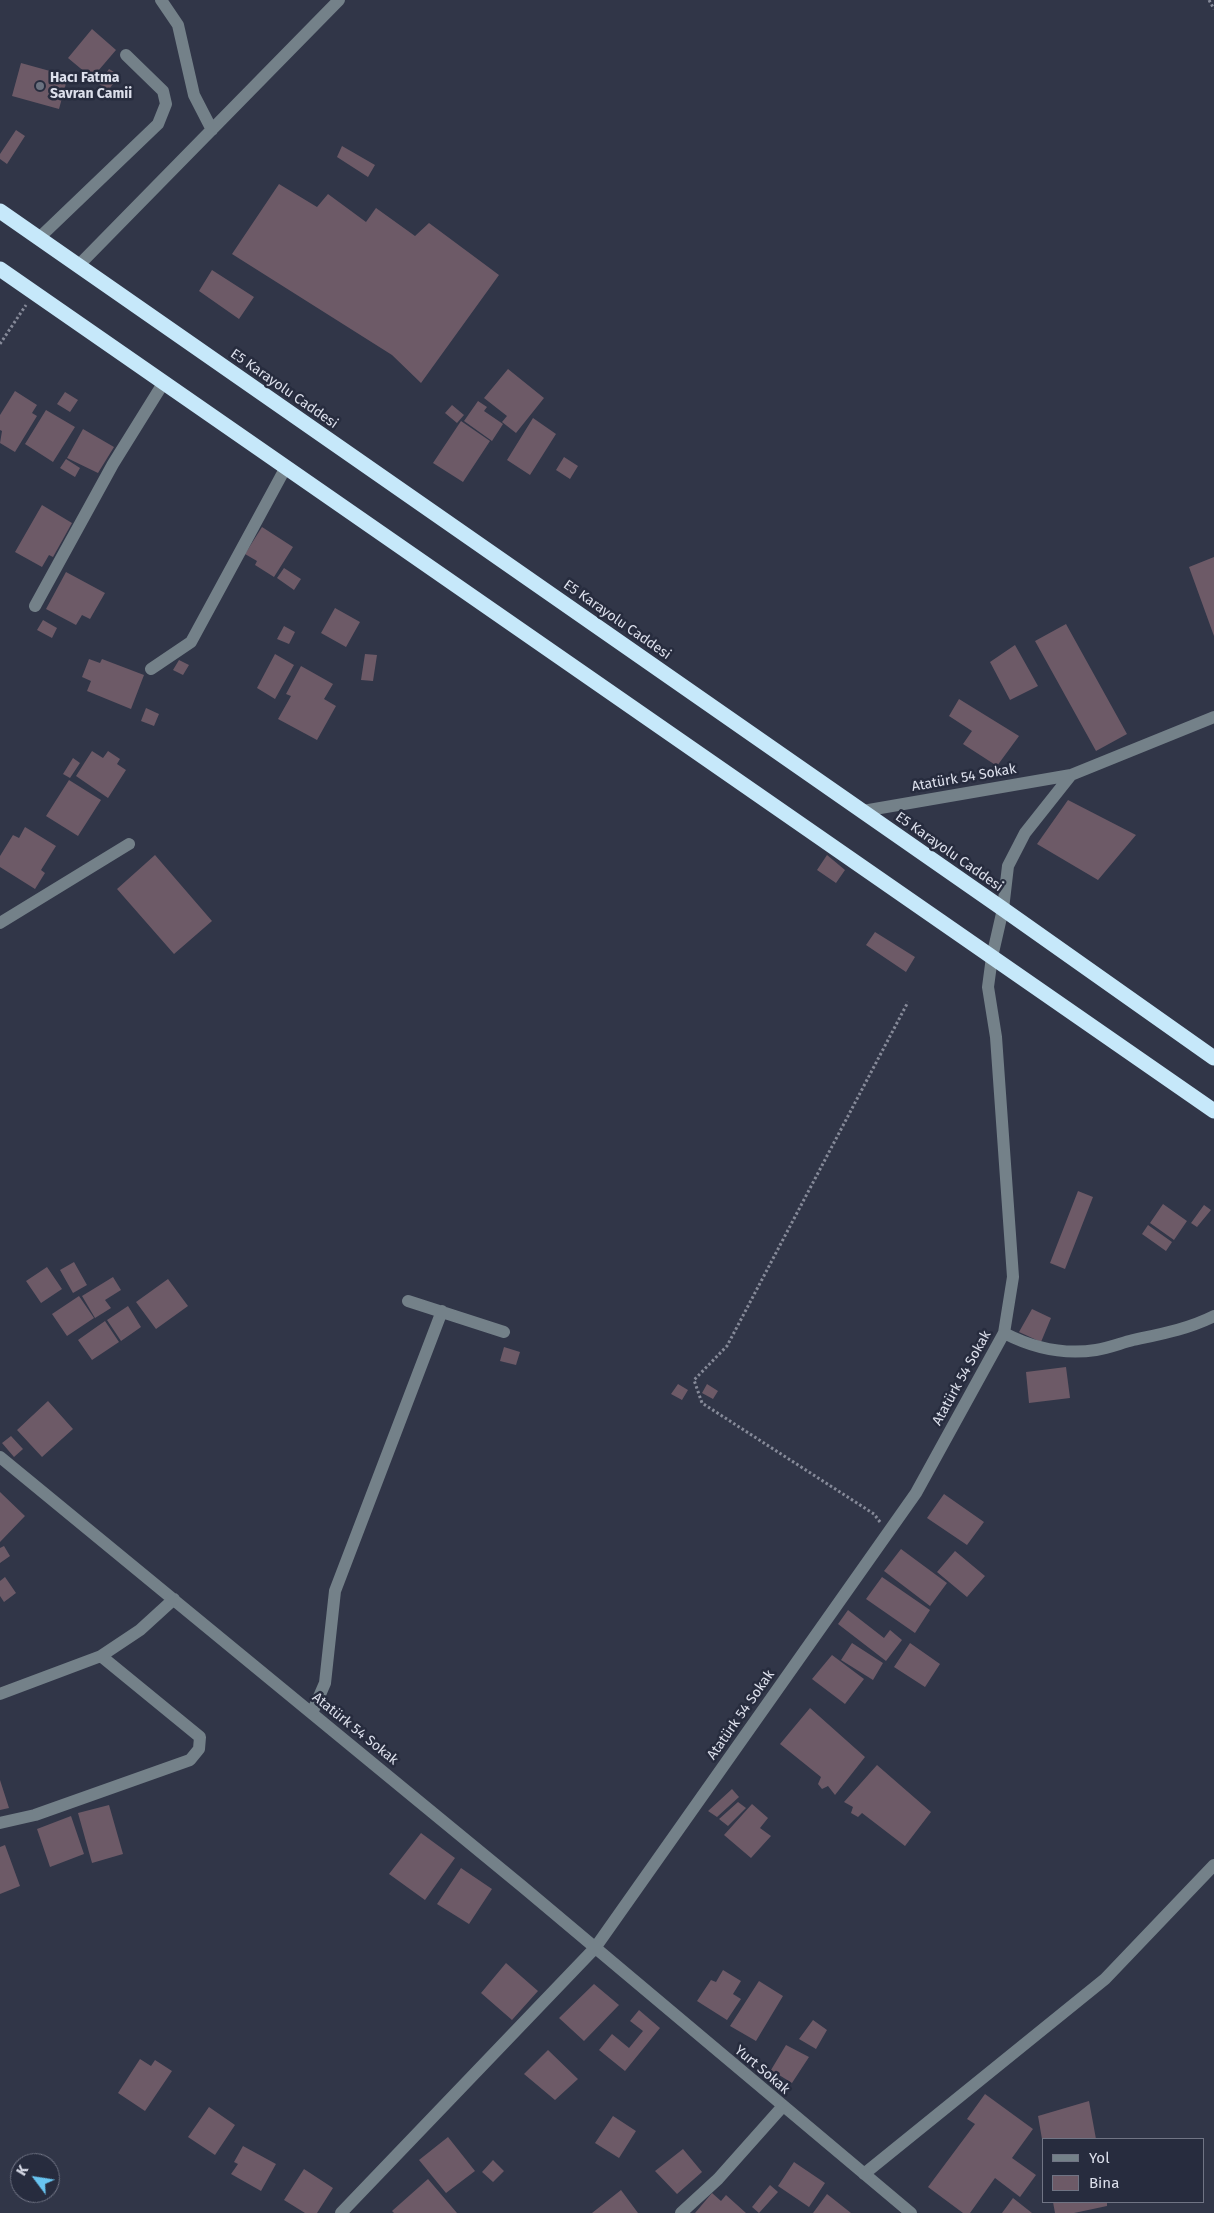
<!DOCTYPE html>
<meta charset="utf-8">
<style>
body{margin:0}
#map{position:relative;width:1214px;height:2213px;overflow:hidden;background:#313648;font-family:"Fira Sans",sans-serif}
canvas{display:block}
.legend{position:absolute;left:1042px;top:2138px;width:162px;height:65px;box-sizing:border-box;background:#272c3e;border:1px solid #707484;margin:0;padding:6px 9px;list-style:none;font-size:15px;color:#dde0ec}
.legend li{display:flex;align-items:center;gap:10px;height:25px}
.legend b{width:25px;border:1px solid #707484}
.north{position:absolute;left:10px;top:2153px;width:50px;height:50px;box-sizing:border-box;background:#272c3e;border:1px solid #707484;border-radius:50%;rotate:301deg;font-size:14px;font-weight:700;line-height:20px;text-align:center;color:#dde0ec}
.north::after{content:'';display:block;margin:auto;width:18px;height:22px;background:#68c4f0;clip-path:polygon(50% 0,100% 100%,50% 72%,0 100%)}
</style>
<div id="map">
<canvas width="1214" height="2213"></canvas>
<ul class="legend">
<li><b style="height:6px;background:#748189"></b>Yol</li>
<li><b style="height:14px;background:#6d5a67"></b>Bina</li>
</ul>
<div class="north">K</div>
</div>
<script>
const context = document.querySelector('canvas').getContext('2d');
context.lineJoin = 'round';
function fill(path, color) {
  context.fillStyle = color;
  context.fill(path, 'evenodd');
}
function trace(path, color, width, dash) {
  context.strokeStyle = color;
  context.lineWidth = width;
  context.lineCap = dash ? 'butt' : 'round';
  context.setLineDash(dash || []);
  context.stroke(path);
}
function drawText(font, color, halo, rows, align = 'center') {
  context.font = font + ' "Fira Sans",sans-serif';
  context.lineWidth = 5;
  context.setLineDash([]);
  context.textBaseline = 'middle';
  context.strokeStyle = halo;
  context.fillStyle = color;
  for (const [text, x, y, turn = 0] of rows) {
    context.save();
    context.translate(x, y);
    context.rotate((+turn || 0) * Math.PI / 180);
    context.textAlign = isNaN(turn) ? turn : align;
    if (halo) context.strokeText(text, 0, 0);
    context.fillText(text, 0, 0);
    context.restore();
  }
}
fill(new Path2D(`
 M92 29 116 50 92 78 68 58Z
 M21 63 68 76 59 109 12 96Z
 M109 69 119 75 108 91 99 84Z
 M16 130 25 136 7 164 0 159V154Z
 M342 146 375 165 368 177 337 157Z
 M279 184 317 207 328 194 366 222 376 208 415 236 429 223 499 275 421 383 392 355 232 254Z
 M212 270 254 297 239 319 199 291Z
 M508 369 544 398 516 433 502 422 507 416 484 398Z
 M15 391 37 405 32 413 37 416 15 452 0 443 2 431 0 430V415Z
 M65 392 78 400 70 412 57 404Z
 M478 401 487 407 484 411 503 424 492 441 464 421Z
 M452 405 464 415 457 423 445 413Z
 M46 410 75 427 53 462 25 444Z
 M533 418 556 434 530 475 507 460Z
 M461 421 490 441 463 482 433 463Z
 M83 429 114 447 98 473 67 458Z
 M564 457 578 466 570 479 556 470Z
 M66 459 80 468 75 477 60 468Z
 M42 505 72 523 53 557 49 555 42 567 15 552Z
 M262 527 293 547 274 577 255 565 257 561 245 554Z
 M1214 557V636L1189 567Z
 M284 568 301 579 294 590 277 578Z
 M66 572 105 593 90 619 82 615 76 625 46 609Z
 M335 608 360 622 346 647 321 633Z
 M43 620 57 628 52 638 37 630Z
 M1066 624 1127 734 1096 751 1035 641Z
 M284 626 295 632 289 644 277 639Z
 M1015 645 1038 686 1010 700 990 662Z
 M275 654 294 665 275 699 257 688Z
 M365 654 377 655 373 681 361 680Z
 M89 659 100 663 102 659 144 675 131 709 87 691 91 681 82 677Z
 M179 660 189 665 183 675 173 670Z
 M301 666 333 684 324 699 336 706 317 740 278 719 291 696 286 694Z
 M959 699 1019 736 997 766 963 744 972 731 949 716Z
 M146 708 159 714 154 726 141 721Z
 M92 751 103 758 108 751 120 759 117 764 126 770 108 798 76 776Z
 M73 758 80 763 70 778 63 774Z
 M69 780 101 800 78 836 46 816Z
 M1068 800 1136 835 1098 880 1037 844Z
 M25 827 56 846 41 870 45 873 35 889 0 867V856L13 835 19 838Z
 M155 855 212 921 174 954 117 889Z
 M827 855 845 870 836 883 817 870Z
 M875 932 915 957 906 972 866 945Z
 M1078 1191 1093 1197 1065 1269 1050 1263Z
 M1163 1204 1187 1221 1174 1240 1150 1223Z
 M1204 1205 1211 1210 1197 1227 1191 1223Z
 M1148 1225 1172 1242 1166 1251 1142 1234Z
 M74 1262 87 1285 73 1293 60 1270Z
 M47 1267 62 1289 41 1303 26 1281Z
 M113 1277 121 1290 105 1300 111 1308 95 1318 82 1296Z
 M168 1279 188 1306 156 1329 136 1302Z
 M79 1296 94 1318 67 1336 52 1314Z
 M128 1306 141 1327 121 1341 107 1320Z
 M1032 1309 1051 1318 1041 1342 1019 1332Z
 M105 1321 119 1342 92 1360 78 1340Z
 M504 1347 520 1352 516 1365 500 1361Z
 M1066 1367 1070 1398 1029 1403 1026 1372Z
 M678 1384 688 1390 682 1400 671 1394Z
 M707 1384 718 1391 713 1399 702 1393Z
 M48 1401 73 1429 42 1457 17 1430Z
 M11 1436 23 1449 14 1457 2 1443Z
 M0 1492 25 1516 0 1542Z
 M944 1494 984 1522 967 1545 927 1518Z
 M4 1546 10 1556 0 1563V1548Z
 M901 1549 947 1583 930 1606 884 1571Z
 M955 1551 985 1576 967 1597 937 1572Z
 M5 1577 16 1593 4 1602 0 1596V1581Z
 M882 1577 930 1610 915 1633 866 1599Z
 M848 1610 884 1638 890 1630 902 1640 886 1661 838 1624Z
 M852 1643 883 1663 873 1680 841 1660Z
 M910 1643 940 1664 925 1687 894 1667Z
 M832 1655 864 1679 845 1704 812 1679Z
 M810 1708 865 1757 835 1795 828 1786 822 1789 818 1784 821 1777 780 1744Z
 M877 1765 931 1812 905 1846 862 1813 858 1817 851 1813 853 1807 844 1802Z
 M0 1780 9 1808 0 1810Z
 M732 1789 739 1797 717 1817 708 1811Z
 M738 1802 746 1808 728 1826 719 1819Z
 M752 1804 768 1818 760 1828 771 1836 751 1858 724 1835Z
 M109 1805 123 1854 92 1863 78 1813Z
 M71 1816 84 1854 50 1867 37 1829Z
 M421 1833 455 1858 425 1900 389 1874Z
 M5 1845 20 1886 0 1894V1847Z
 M461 1868 492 1889 469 1924 437 1904Z
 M506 1963 538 1991 512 2020 481 1993Z
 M723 1970 741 1981 733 1994 741 1999 727 2020 697 2001 711 1980 716 1982Z
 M759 1981 783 1996 756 2041 730 2026Z
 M594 1984 619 2005 584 2041 559 2018Z
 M639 2010 660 2028 625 2071 599 2050 612 2034 629 2048 643 2031 630 2021Z
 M813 2020 827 2030 816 2049 799 2039Z
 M786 2045 809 2057 792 2083 771 2070Z
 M548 2050 578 2079 555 2100 524 2074Z
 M140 2059 151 2066 155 2060 172 2071 145 2111 118 2093Z
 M985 2094 1033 2129 1012 2158 1036 2175 1020 2197 995 2178 970 2213H963L928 2187 975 2124 967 2119Z
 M1089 2101 1096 2139H1042L1038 2116Z
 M209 2107 235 2125 215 2155 188 2137Z
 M613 2116 636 2131 619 2158 595 2143Z
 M448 2137 475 2171 446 2193 419 2160Z
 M243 2146 276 2164 261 2191 231 2174 238 2164 234 2162Z
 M683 2149 702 2172 677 2194 655 2171Z
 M493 2160 504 2171 493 2182 482 2172Z
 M794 2162 825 2183 809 2207 778 2186Z
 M304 2169 333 2188 317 2213H305L284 2200Z
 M428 2179 457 2213H394L392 2211Z
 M770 2185 778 2192 759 2213 752 2207Z
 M621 2190 638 2213H592Z
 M712 2193 721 2201 726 2195 746 2213H695Z
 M827 2194 851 2213H813Z
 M1013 2198 1032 2213H1002Z
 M1053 2202H1107V2206L1074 2213H1055Z`), '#6d5a67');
trace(new Path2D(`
 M1209 0 1214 9
 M0 344 26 305
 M880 1522 874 1514 702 1403 694 1380 727 1346 908 1002`), '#868a99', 3, [2.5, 2.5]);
trace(new Path2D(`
 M161 0 178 25 194 95 212 130
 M39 238 158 124 166 104 163 91 126 55
 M78 266 339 0
 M35 606 113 464 164 382
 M151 669 191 642 286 467
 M863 811 1071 775 1214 717
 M0 923 129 844
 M408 1301 504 1332
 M1004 1333C1033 1348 1064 1355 1096 1350 1109 1348 1121 1343 1133 1340 1161 1334 1188 1329 1214 1316
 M0 1457 523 1887 911 2213
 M0 1694 101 1656 140 1630 174 1599
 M312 1713 325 1683 335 1591 442 1311
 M0 1823 35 1815 190 1760 199 1749 200 1737 101 1656
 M864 2174 1105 1979 1214 1865
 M341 2213 595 1948 916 1493 1004 1333 1013 1277 996 1037 988 987 992 957 1003 909 1008 866 1025 833 1071 775
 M681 2213 718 2179 783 2106`), '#748189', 12);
trace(new Path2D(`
 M0 211 1003 909 1214 1058
 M0 269 1214 1111`), '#c6e8fa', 15);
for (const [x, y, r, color] of [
 [40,86,5,"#6b7280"]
]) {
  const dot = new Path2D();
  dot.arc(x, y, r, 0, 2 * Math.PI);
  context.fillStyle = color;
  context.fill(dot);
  trace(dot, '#272c3e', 2);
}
drawText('bold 14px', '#dde0ec', '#272c3e', [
 ["Hacı Fatma",50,78],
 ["Savran Camii",50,94]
], 'left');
drawText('14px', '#dde0ec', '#272c3e', [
 ["E5 Karayolu Caddesi",284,389,35],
 ["E5 Karayolu Caddesi",617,620,35],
 ["Atatürk 54 Sokak",964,778,-10],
 ["E5 Karayolu Caddesi",949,852,35],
 ["Atatürk 54 Sokak",962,1378,-61],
 ["Atatürk 54 Sokak",741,1715,-55],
 ["Atatürk 54 Sokak",355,1729,39],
 ["Yurt Sokak",762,2070,40]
]);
</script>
